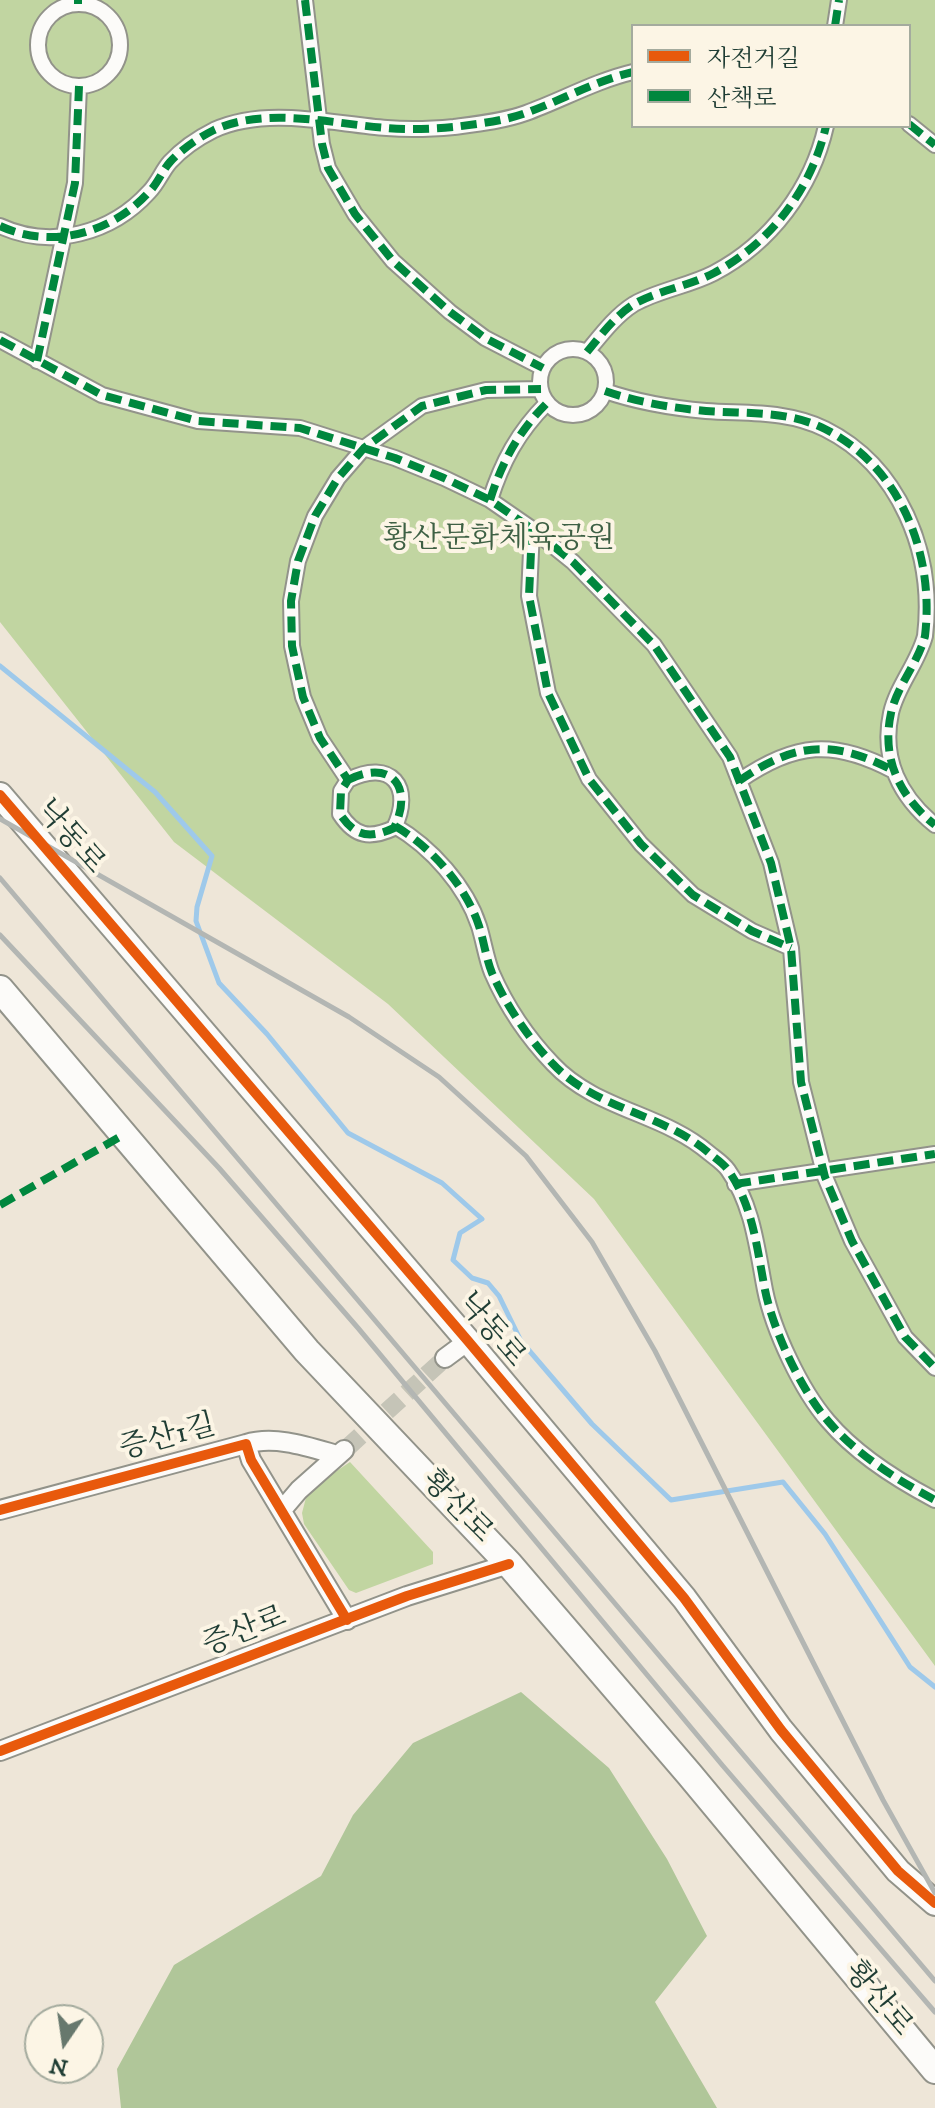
<!DOCTYPE html>
<meta charset="utf-8">
<style>
body{margin:0}
#map{position:relative;width:935px;height:2108px;overflow:hidden;background:#eee6d8;font-family:"IM FELL DW Pica","Noto Serif KR",serif}
canvas{display:block}
.legend{position:absolute;left:631px;top:24px;width:280px;height:104px;box-sizing:border-box;background:#fcf5e5;border:2px solid #a4ab9e;margin:0;padding:10px 14px;list-style:none;font-size:24px;color:#1f3d34}
.legend li{display:flex;align-items:center;gap:16px;height:40px}
.legend b{width:40px;border:2px solid #a4ab9e}
.north{position:absolute;left:24px;top:2004px;width:80px;height:80px;box-sizing:border-box;background:#fcf5e5;border:2px solid #a4ab9e;border-radius:50%;rotate:193deg;font-size:22px;font-weight:700;line-height:32px;text-align:center;color:#1f3d34}
.north::after{content:'';display:block;margin:auto;width:28px;height:36px;background:#67786d;clip-path:polygon(50% 0,100% 100%,50% 72%,0 100%)}
</style>
<div id="map">
<canvas width="935" height="2108"></canvas>
<ul class="legend">
<li><b style="height:10px;background:#e8590c"></b>자전거길</li>
<li><b style="height:10px;background:#00873e"></b>산책로</li>
</ul>
<div class="north">N</div>
</div>
<script>
const context = document.querySelector('canvas').getContext('2d');
context.lineJoin = 'round';
function fill(path, color) {
  context.fillStyle = color;
  context.fill(path, 'evenodd');
}
function trace(path, color, width, dash) {
  context.strokeStyle = color;
  context.lineWidth = width;
  context.lineCap = dash ? 'butt' : 'round';
  context.setLineDash(dash || []);
  context.stroke(path);
}
function drawText(font, color, halo, rows, align = 'center') {
  context.font = font + ' "IM FELL DW Pica","Noto Serif KR",serif';
  context.lineWidth = 8;
  context.setLineDash([]);
  context.textBaseline = 'middle';
  context.strokeStyle = halo;
  context.fillStyle = color;
  for (const [text, x, y, turn = 0] of rows) {
    context.save();
    context.translate(x, y);
    context.rotate((+turn || 0) * Math.PI / 180);
    context.textAlign = isNaN(turn) ? turn : align;
    if (halo) context.strokeText(text, 0, 0);
    context.fillText(text, 0, 0);
    context.restore();
  }
}
fill(new Path2D(`
 M0 0H935V1666L594 1199 388 1004 174 842 0 622ZM633 26H909V126H633Z
 M350 1462 433 1552V1564L356 1593 349 1590 304 1524 302 1513 308 1490Z`), '#c1d5a1');
fill(new Path2D(`
 M521 1692 609 1768 667 1859 707 1936 655 2002 717 2108H121L117 2069 174 1965 321 1876 353 1815 413 1743Z`), '#b0c699');
trace(new Path2D(`
 M0 666 155 792 212 856 197 907 196 921 219 983 267 1034 348 1133 442 1183 482 1219 460 1233 453 1260 472 1278 488 1283 499 1296 521 1341 592 1424 671 1500 783 1482 825 1534 910 1667 935 1687`), '#9ec9ea', 5);
trace(new Path2D(`
 M347 1448 445 1358`), '#c5c4b7', 18, [18, 9]);
const pedestrian = new Path2D(`
 M305 0 322 144 328 168 355 214 393 261 450 312 485 338 543 368
 M38 45a41 41 0 1 1 82 0a41 41 0 1 1-82 0Z
 M835 26 839 0
 M909 124 935 145
 M0 226C52 250 112 233 149 192 158 183 162 171 170 162 182 149 198 138 214 130 267 106 332 124 387 128 409 130 433 129 454 127 477 124 504 121 526 113 562 100 595 81 633 72
 M0 340 102 395 198 421 300 428 395 458 444 478 490 500 532 529 573 562 654 645 730 757 771 863 791 948 801 1082 825 1177 852 1241 905 1337 935 1368
 M540 382a33 33 0 1 1 66 0a33 33 0 1 1-66 0Z
 M587 352C601 335 615 316 634 304 659 290 689 286 714 273 771 243 812 188 826 126
 M37 361 75 183 79 86
 M605 391C637 402 672 408 706 411 746 414 787 410 825 429 899 466 935 552 925 636 918 663 897 686 891 713 881 759 900 797 935 825
 M490 500C502 462 518 432 547 403
 M532 529 529 596 548 693 589 779 641 844 693 895 752 931 791 948
 M348 780C391 758 414 787 394 828 370 839 355 837 340 814L341 791 348 780 320 738 303 697 292 646 291 601 298 561 315 516 338 478 364 448 422 406 486 390 541 389
 M739 781C795 742 834 739 894 771
 M395 826C431 847 466 886 479 926 484 942 486 958 492 973 506 1005 528 1038 553 1064 596 1110 663 1113 709 1153 715 1158 723 1163 728 1170 753 1205 757 1249 765 1290 773 1330 801 1390 828 1421 856 1454 897 1480 935 1500
 M735 1184 935 1154`);
const minor = new Path2D(`
 M445 1358 468 1341
 M246 1444C275 1435 309 1447 337 1455
 M0 1510 246 1444 251 1460 347 1620
 M282 1510 299 1490 344 1450
 M0 1751 407 1596 509 1564`);
const tertiary = new Path2D(`
 M0 795 468 1341 684 1598 781 1730 898 1871 935 1903`);
const secondary = new Path2D(`
 M0 989 307 1351 509 1564 690 1775 935 2070`);
trace(pedestrian, '#92938a', 18);
trace(minor, '#92938a', 22);
trace(tertiary, '#92938a', 28);
trace(secondary, '#92938a', 30);
trace(pedestrian, '#fcfbf9', 14);
trace(minor, '#fcfbf9', 18);
trace(tertiary, '#fcfbf9', 24);
trace(secondary, '#fcfbf9', 26);
trace(new Path2D(`
 M0 819 349 1017 439 1077 526 1156 592 1242 655 1351 883 1800 935 1893
 M0 878 935 1981
 M0 935 219 1168 358 1328 723 1766 935 2012`), '#b3b6b3', 5);
trace(new Path2D(`
 M78 0V4
 M305 0 322 144 328 168 355 214 393 261 450 312 485 338 543 368
 M835 26 839 0
 M909 124 935 145
 M0 226C52 250 112 233 149 192 158 183 162 171 170 162 182 149 198 138 214 130 267 106 332 124 387 128 409 130 433 129 454 127 477 124 504 121 526 113 562 100 595 81 633 72
 M0 340 102 395 198 421 300 428 395 458 444 478 490 500 532 529 573 562 654 645 730 757 771 863 791 948 801 1082 825 1177 852 1241 905 1337 935 1368
 M587 352C601 335 615 316 634 304 659 290 689 286 714 273 771 243 812 188 826 126
 M37 361 75 183 79 86
 M605 391C637 402 672 408 706 411 746 414 787 410 825 429 899 466 935 552 925 636 918 663 897 686 891 713 881 759 900 797 935 825
 M490 500C502 462 518 432 547 403
 M532 529 529 596 548 693 589 779 641 844 693 895 752 931 791 948
 M348 780C391 758 414 787 394 828 370 839 355 837 340 814L341 791 348 780 320 738 303 697 292 646 291 601 298 561 315 516 338 478 364 448 422 406 486 390 541 389
 M739 781C795 742 834 739 894 771
 M395 826C431 847 466 886 479 926 484 942 486 958 492 973 506 1005 528 1038 553 1064 596 1110 663 1113 709 1153 715 1158 723 1163 728 1170 753 1205 757 1249 765 1290 773 1330 801 1390 828 1421 856 1454 897 1480 935 1500
 M735 1184 935 1154
 M0 1205 125 1134`), '#00873e', 8, [16, 8]);
trace(new Path2D(`
 M0 795 468 1341 684 1598 781 1730 898 1871 935 1903
 M0 1510 246 1444 251 1460 347 1620
 M0 1751 407 1596 509 1564`), '#e8590c', 10);
drawText('30px', '#3e6044', '#fcf5e5', [
 ["황산문화체육공원",499,541]
]);
drawText('30px', '#1f3d34', '#fcf5e5', [
 ["낙동로",69,838,49],
 ["낙동로",490,1331,50],
 ["증산1길",168,1439,-15],
 ["황산로",456,1508,46],
 ["증산로",245,1633,-21],
 ["황산로",877,2000,50]
]);
</script>
